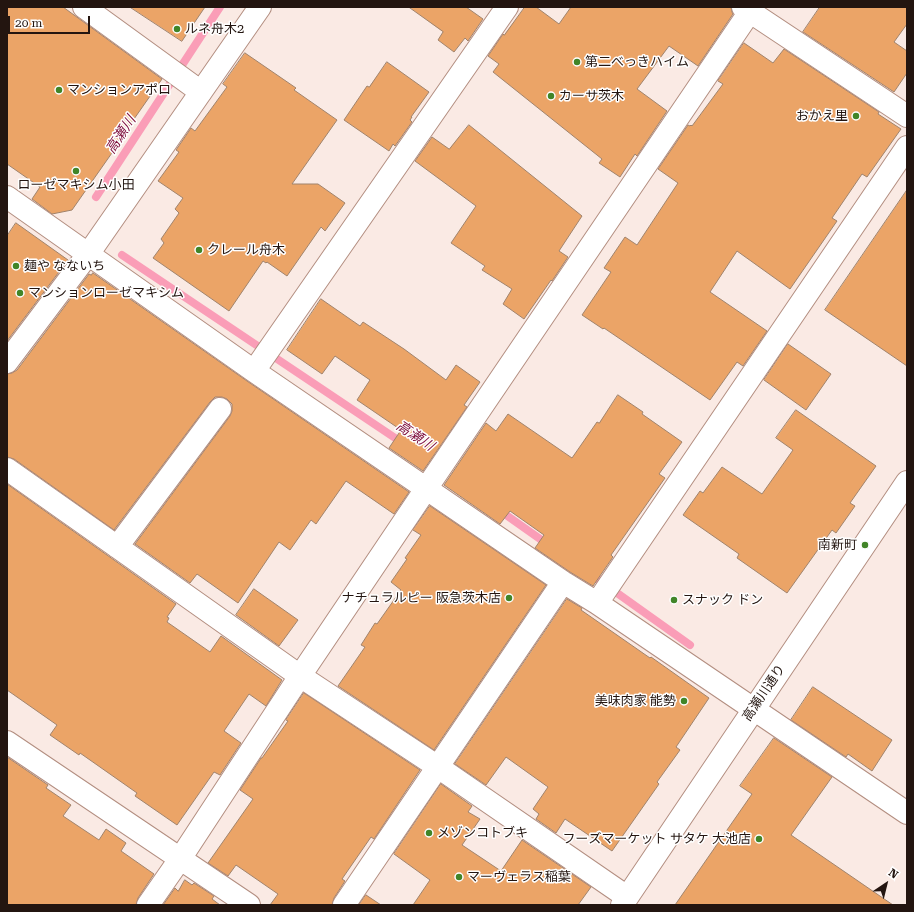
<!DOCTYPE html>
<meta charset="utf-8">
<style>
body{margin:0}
#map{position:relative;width:914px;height:912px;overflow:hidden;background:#faeae4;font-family:"Roboto Serif",serif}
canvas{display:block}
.frame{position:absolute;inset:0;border:8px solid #231510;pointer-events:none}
.north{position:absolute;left:866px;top:864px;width:40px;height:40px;-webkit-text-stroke:3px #fff;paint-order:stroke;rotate:35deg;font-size:11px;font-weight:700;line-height:16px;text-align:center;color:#231510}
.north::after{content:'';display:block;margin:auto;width:14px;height:18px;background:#231510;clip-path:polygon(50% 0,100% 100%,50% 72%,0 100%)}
.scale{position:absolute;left:8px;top:16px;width:82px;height:18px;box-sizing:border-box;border:2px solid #231510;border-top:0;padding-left:5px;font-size:12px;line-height:14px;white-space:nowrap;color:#231510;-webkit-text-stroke:3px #fff;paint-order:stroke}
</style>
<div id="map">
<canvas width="914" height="912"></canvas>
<div class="frame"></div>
<div class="north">N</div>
<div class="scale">20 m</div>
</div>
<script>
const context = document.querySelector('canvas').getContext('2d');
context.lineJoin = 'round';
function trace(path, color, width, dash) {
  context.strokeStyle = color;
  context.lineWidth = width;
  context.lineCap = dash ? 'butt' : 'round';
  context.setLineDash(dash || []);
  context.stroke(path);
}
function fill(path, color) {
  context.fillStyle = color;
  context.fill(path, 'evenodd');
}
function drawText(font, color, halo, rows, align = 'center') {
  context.font = font + ' "Roboto Serif","Noto Sans JP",serif';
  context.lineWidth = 3;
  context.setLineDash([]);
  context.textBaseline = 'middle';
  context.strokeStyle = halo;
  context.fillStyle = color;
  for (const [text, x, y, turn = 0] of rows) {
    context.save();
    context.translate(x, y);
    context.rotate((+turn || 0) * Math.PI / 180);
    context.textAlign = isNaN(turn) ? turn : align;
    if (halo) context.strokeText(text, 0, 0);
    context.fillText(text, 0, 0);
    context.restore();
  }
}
trace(new Path2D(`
 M96 197 220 7
 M122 255 404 444
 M499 510 550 546
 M589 573 690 645`), '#fa9db7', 8);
const building = new Path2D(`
 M7 7H63L162 79 113 149 114 150 72 210 52 214 32 199 40 187 7 164Z
 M130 7H205L182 41Z
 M409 7H466L483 19 468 41 465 38 454 52 438 40 443 32Z
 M525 7H536L559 24 571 7H731L732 12 733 14 698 66 669 46 637 89 667 111 637 156 635 154 620 177 599 163 602 159 493 72 499 64 488 56 503 34 504 35Z
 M820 7H907V24L894 42 907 51V73L894 92 803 32Z
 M744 43 773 63 784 49 879 112 878 114 901 129 867 177 862 174 832 218 837 221 790 289 737 251 710 292 767 331 743 366 737 362 710 400 604 328 603 329 582 315 611 272 604 268 625 237 637 245 678 183 658 169 688 125 690 126 691 125 692 126 723 84 718 81Z
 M245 53 296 88 294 90 337 120 292 184H318L345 203 325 231 321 227 287 276 267 262 266 263 263 261 229 311 153 258 164 243 161 239 179 213 175 209 183 198 158 181 179 152 176 150 191 128 195 131 227 87 223 84Z
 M387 62 429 92 411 117H412L410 120 412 122 395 146 393 144 389 151 344 120 367 86 369 87Z
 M469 125 582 216 559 251 568 257 552 281 551 280 524 319 503 304 512 289 482 270 485 266 451 243 476 206 415 161 432 137 449 149Z
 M907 190V366L825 310Z
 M16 223 68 260 7 341V236Z
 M93 273 247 381 409 492 394 514 346 481 316 524 311 520 290 550 279 542 238 603 197 574 190 583 135 544 230 416 232 411V404L227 399 222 397H215L210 402 114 530 14 459 7 457V374L12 373 17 370 89 274 91 275Z
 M321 299 360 326 363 322 404 349 446 380 456 365 480 382 464 405 467 407 423 471 389 448 401 430 357 400 370 380 335 356 322 374 287 350Z
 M788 344 831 374 806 410 764 380Z
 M618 395 643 412 642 414 682 442 659 474 665 478 611 555 613 557 593 586 570 572 535 548 544 535 510 511 500 524 444 485 486 423 496 431 508 414 572 458 597 422 599 423Z
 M796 410 876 466 850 503 855 506 836 533 832 530 787 593 737 558 739 554 683 515 700 491 703 493 722 467 762 494 793 450 776 438Z
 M7 484 176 604 167 617 169 618 167 622 210 652 221 636 282 680 266 706 249 694 224 731 241 743 220 775 214 772 177 825 135 796 137 793 80 753 79 755 50 735 57 725 7 690Z
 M430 506 546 585 434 750 338 686 365 647 361 645 375 623 377 624 401 590 391 582 407 559 405 558 421 535 413 530Z
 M254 589 298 620 279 646 236 615Z
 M567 599 582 608 581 610 650 658 651 657 709 698 676 747 680 750 657 782 659 784 612 851 565 819 556 833 536 819 539 814 533 809 548 787 506 757 486 785 455 764Z
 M813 687 892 740 872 771 848 754 846 757 791 720Z
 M304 693 420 770 374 839 371 837 342 879 345 881 334 898 332 905H270L278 894 236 865 228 876 208 863 253 799 240 790 261 758H262L288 721 286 720Z
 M774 738 832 777 791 835 893 905H675L752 794 740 786Z
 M7 757 48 785 46 788 71 805 63 816 99 840 106 829 126 843 121 851 154 874 138 898 136 905H7Z
 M441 784 472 806 468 812 480 819 462 845 501 871 522 840 591 887 578 905H413L430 880 394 854Z
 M185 880 192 885 194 883 214 896 212 899 220 905H163L175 888 178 891Z
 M366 895 381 905H359Z`);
fill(building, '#eba467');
trace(building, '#a0836c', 1);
const minor = new Path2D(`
 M84 7 201 92
 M743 7 907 116
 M7 197 254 371 563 582 597 603 907 813
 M7 362 89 253 260 7
 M254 371 507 7
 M7 469 300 676 438 767 627 897
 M117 547 220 409
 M597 603 907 147
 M7 742 249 905
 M148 905 180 859 300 676 434 477 753 7
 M344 905 563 582`);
const tertiary = new Path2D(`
 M622 905 907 482`);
trace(minor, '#b38e80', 24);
trace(tertiary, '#b38e80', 24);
trace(minor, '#fff', 22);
trace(tertiary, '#fff', 22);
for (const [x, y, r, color] of [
 [177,29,4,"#418528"],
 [577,62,4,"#418528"],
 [59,90,4,"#418528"],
 [551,96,4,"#418528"],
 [856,116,4,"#418528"],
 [76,171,4,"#418528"],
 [199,250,4,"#418528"],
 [16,266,4,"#418528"],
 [20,293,4,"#418528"],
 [865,545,4,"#418528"],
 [509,598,4,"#418528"],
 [674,600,4,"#418528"],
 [684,701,4,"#418528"],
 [429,833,4,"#418528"],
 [759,839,4,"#418528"],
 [459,877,4,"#418528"]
]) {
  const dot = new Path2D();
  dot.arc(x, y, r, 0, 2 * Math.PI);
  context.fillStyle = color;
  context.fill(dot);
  trace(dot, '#fff', 1.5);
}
drawText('13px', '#231510', '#fff', [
 ["ルネ舟木2",185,29],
 ["第二べっきハイム",585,62],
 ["マンションアポロ",67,90],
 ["カーサ茨木",559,96],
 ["おかえ里",848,116,"right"],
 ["ローゼマキシム小田",76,185,"center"],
 ["クレール舟木",207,250],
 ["麺や なないち",24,266],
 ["マンションローゼマキシム",28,293],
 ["南新町",857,545,"right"],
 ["ナチュラルピー 阪急茨木店",501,598,"right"],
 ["スナック ドン",682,600],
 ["美味肉家 能勢",676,701,"right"],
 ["メゾンコトブキ",437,833],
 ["フーズマーケット サタケ 大池店",751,839,"right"],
 ["マーヴェラス稲葉",467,877]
], 'left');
drawText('13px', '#231510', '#fff', [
 ["高瀬川通り",764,693,-56]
]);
drawText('italic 14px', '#821643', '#fff', [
 ["高瀬川",121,135,-57],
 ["高瀬川",415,436,34]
]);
</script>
